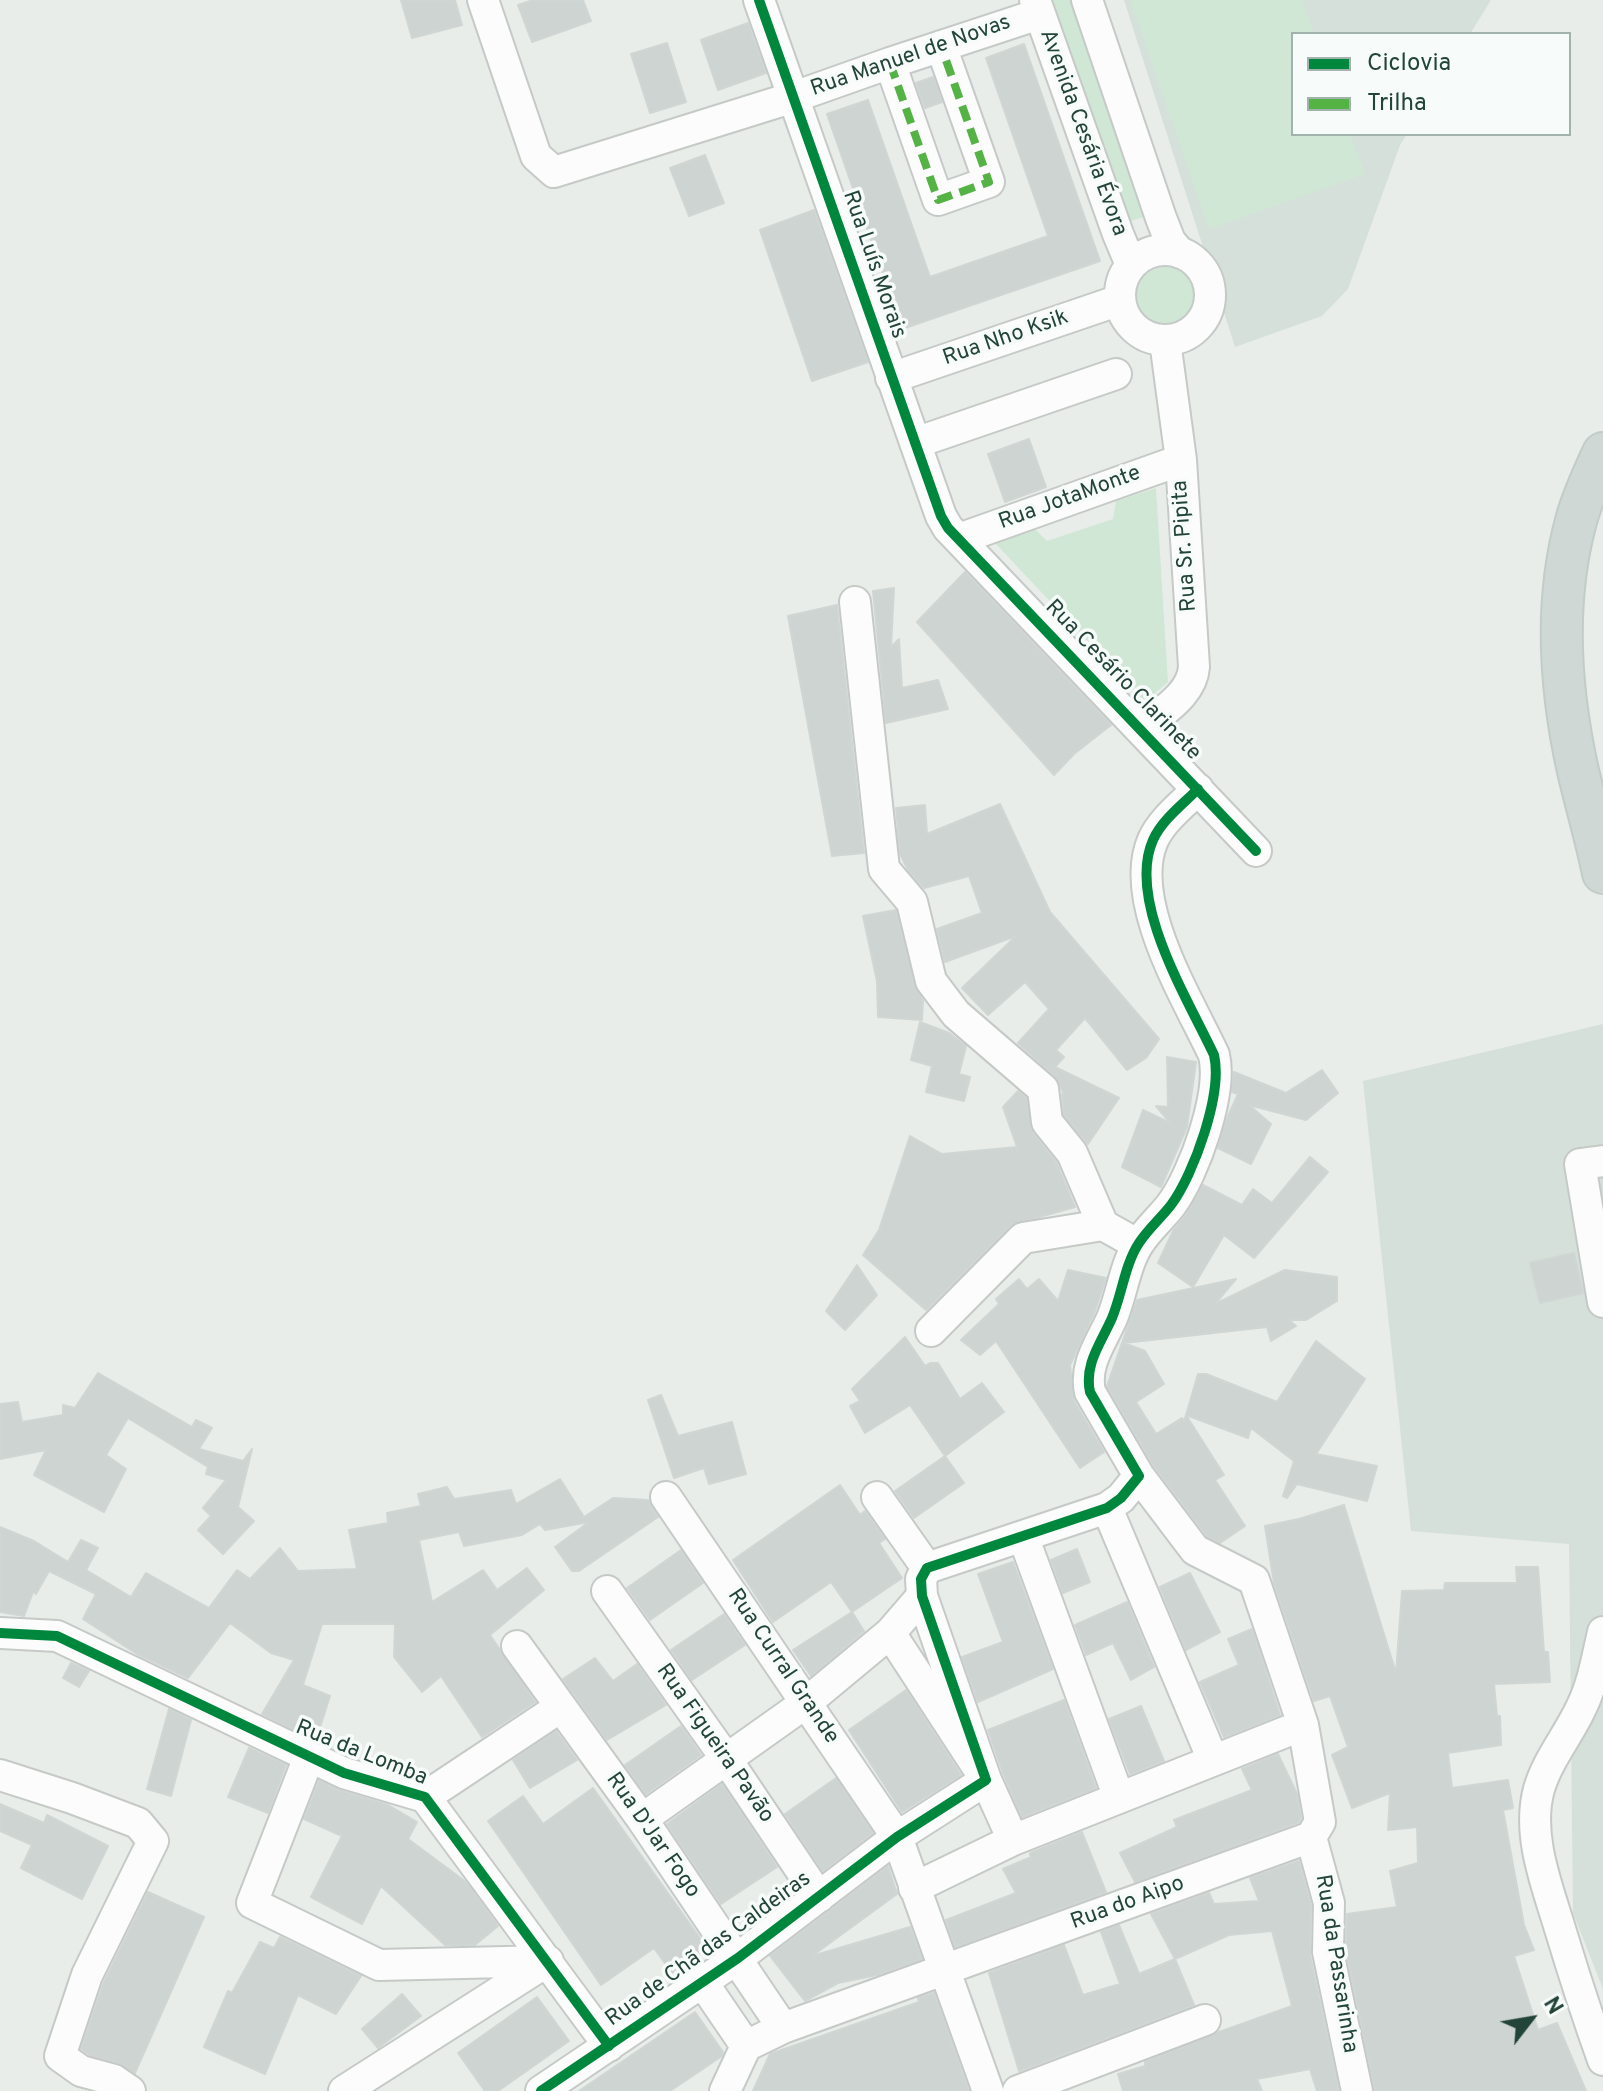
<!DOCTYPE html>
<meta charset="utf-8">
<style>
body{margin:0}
#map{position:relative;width:1603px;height:2091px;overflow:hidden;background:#e8edea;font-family:Overpass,sans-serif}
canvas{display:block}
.legend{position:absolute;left:1291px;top:32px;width:280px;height:104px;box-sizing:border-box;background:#f7fbf9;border:2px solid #a2b2ac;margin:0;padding:10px 14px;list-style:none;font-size:24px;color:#224439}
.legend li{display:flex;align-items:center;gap:16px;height:40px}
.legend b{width:40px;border:2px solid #a2b2ac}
.north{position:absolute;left:1491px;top:1979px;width:80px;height:80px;-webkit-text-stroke:6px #f7fbf9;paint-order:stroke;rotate:59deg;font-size:22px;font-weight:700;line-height:32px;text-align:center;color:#224439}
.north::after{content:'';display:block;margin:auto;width:28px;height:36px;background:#224439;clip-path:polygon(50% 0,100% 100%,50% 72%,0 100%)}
</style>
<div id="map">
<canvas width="1603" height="2091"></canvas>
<ul class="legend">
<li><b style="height:10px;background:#00873e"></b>Ciclovia</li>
<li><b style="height:10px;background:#55b346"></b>Trilha</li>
</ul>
<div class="north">N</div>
</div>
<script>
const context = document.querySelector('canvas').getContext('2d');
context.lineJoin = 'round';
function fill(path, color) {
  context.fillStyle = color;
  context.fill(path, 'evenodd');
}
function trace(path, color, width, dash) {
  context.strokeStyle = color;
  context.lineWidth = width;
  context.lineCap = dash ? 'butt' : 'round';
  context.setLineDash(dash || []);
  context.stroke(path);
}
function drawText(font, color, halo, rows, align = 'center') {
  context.font = font + ' Overpass,sans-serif';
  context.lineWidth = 7;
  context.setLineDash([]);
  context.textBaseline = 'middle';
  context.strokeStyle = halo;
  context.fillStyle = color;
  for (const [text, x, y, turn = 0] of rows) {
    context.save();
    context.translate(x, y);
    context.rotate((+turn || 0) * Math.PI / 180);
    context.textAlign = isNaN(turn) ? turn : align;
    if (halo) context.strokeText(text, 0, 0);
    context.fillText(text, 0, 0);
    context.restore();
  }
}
fill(new Path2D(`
 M1124 0H1491L1470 34H1293V134H1407L1400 145 1348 289 1322 316 1235 347Z
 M1603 1024V1989L1573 1913 1569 1544 1411 1531 1363 1081Z`), '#d5e0da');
fill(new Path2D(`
 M1050 0H1074L1149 215 1128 222Z
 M1130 0H1302L1314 34H1293V134H1350L1365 174 1209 229Z
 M1136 296a29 29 0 1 1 58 0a29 29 0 1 1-58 0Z
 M1156 488 1168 682 1145 702 995 543 1035 529 1047 541 1113 519 1116 501Z`), '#d0e7d5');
const building = new Path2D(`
 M401 0H455L462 25 412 38Z
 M533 0H583L591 21 532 42 518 5Z
 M748 23 766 73 718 90 701 40Z
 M667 43 686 102 650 113 631 54Z
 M1024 44 1100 261 902 329 827 114 868 100 930 277 1048 236 986 58Z
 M933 77 942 102 925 108 916 83Z
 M705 155 724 203 689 216 670 168Z
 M814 210 868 362 812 381 760 230Z
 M1029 439 1046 487 1005 502 988 454Z
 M965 572 1111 725 1074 754 1054 775 917 622Z
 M894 588 891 647 899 639 902 688 938 680 948 709 886 723 873 591Z
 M837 605 864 853 832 856 788 616Z
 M1000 804 1050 912 1159 1039 1146 1058 1127 1070 1085 1018 1056 1050 1064 1057 1055 1067 1119 1098 1088 1144 1064 1115 1062 1094 1065 1096 1055 1076 1018 1043 1049 1009 1025 982 988 1015 962 988 1016 936 945 962 937 929 982 913 969 876 924 888 908 870 900 854 896 808 925 805 927 834Z
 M896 910 914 985 923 1001 922 1020 878 1017 877 981 863 916Z
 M920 1022 949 1033 966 1046 959 1074 970 1077 964 1101 926 1092 932 1066 911 1060Z
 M1167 1057 1196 1062 1187 1127 1161 1187 1122 1167 1143 1110 1170 1123 1156 1106 1168 1107Z
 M1322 1070 1338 1093 1306 1120 1249 1105 1271 1124 1251 1164 1218 1148 1228 1116 1238 1094 1232 1092 1234 1072 1286 1093Z
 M1018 1091 1026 1098 1033 1133 1056 1162 1075 1207 1011 1225 926 1310 863 1255 879 1230 910 1136 942 1154 1017 1147 1003 1107Z
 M1310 1157 1328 1172 1254 1258 1224 1235 1193 1287 1158 1263 1173 1231 1186 1215 1203 1185 1242 1205 1253 1189 1272 1203Z
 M1574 1253 1583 1293 1540 1303 1530 1263Z
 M857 1265 877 1295 845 1330 826 1311Z
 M1068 1270 1106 1278 1095 1311 1070 1365 1074 1401 1104 1452 1080 1468 996 1341 980 1355 961 1340 999 1304 996 1299 1019 1279 1027 1289 1039 1279 1058 1301Z
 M1285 1270 1337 1277V1301L1306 1320H1289L1296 1326 1271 1341 1267 1327 1124 1343 1145 1351 1164 1384 1136 1402 1156 1434 1182 1418 1184 1421 1186 1415 1224 1475 1215 1480 1245 1526 1220 1543 1207 1536 1154 1466 1107 1386 1137 1300 1236 1279 1215 1304Z
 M905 1337 925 1366 930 1363H938L960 1399 982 1383 1004 1412 945 1456 910 1405 865 1433 850 1406 860 1401 852 1389Z
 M1316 1341 1365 1379 1316 1454 1377 1466 1367 1501 1297 1484 1287 1498 1283 1496 1294 1461 1251 1428 1248 1438 1186 1415 1198 1374H1206L1277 1402Z
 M98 1373 192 1427 196 1420 212 1428 199 1449 243 1461 252 1449 238 1507 254 1521 223 1554 198 1530 211 1516 203 1508 226 1480 206 1474 208 1467 128 1418 106 1455 126 1469 104 1512 34 1475 46 1450 0 1459V1404L18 1402 22 1422 63 1415V1405L75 1408Z
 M661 1395 678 1436 732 1422 746 1474 709 1484 704 1468 674 1478 648 1400Z
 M945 1456 964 1483 914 1518 895 1491Z
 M560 1479 584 1517 613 1498 648 1500 658 1517 579 1571H572L555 1547 589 1522 545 1530 540 1524 522 1535 464 1546 459 1532 419 1540 432 1602 483 1570 497 1590 527 1568 544 1590 490 1635 535 1702 482 1737 441 1676 422 1692 394 1657 395 1624H322L303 1685 330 1696 316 1740 262 1714 294 1660 271 1653 230 1623 188 1678 137 1654 83 1619 96 1594 49 1571 36 1594 33 1592 24 1616 0 1612V1527L34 1541 68 1562 81 1540 98 1548 86 1570 131 1597 146 1573 209 1608 237 1570 250 1579 280 1548 298 1571 357 1569 349 1530 388 1523 387 1513 421 1506 418 1494 447 1487 454 1499 511 1490 516 1504Z
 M840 1485 860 1515 865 1511 885 1539 879 1543 902 1578 852 1612 831 1582 773 1622 733 1560Z
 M1344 1505 1396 1673 1402 1591 1444 1590 1445 1583H1517L1516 1567H1538L1544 1652H1548L1550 1682 1494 1684 1497 1716H1500L1501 1745 1448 1753 1452 1788 1508 1780 1513 1808 1503 1810 1524 1925 1534 1950 1514 1956 1538 2030 1557 2023 1586 2091H1375L1346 1950 1347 1914 1397 1907 1390 1871 1418 1863 1417 1827 1388 1830 1390 1793 1352 1808 1332 1755 1348 1747 1330 1696 1314 1701 1274 1583 1265 1526 1299 1519Z
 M1077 1549 1090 1582 1063 1593 1051 1560Z
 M681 1550 703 1583 650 1620 627 1588Z
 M1013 1562 1053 1669 978 1702 962 1657 1003 1642 978 1574Z
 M1190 1573 1220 1632 1186 1650 1160 1587Z
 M1127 1602 1154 1667 1131 1680 1113 1643 1086 1655 1075 1625Z
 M852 1612 864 1631 811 1676 793 1650Z
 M724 1614 745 1645 692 1680 671 1650Z
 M1252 1629 1280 1715 1224 1737 1200 1682 1239 1665 1228 1639Z
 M595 1658 613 1681 637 1664 666 1705 607 1740 563 1679Z
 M71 1663 89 1671 79 1687 63 1678Z
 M906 1690 961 1775 902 1812 849 1730Z
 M1064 1700 1096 1788 1022 1817 1003 1773 988 1730Z
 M1141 1706 1164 1761 1130 1774 1109 1719Z
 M169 1709 191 1720 171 1796 147 1789Z
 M681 1726 701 1755 646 1794 625 1765Z
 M556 1731 577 1760 530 1788 513 1760Z
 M249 1748 286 1765 268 1813 228 1797Z
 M1278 1754 1297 1794 1301 1818 1299 1822 1135 1882 1120 1853 1177 1827 1174 1820 1252 1790 1242 1769Z
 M836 1778 873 1833 823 1871 785 1814Z
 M319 1781 339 1790 388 1805 417 1822 408 1839 466 1882 498 1926 475 1945H445L381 1886 362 1924 311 1897 342 1836 304 1819Z
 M722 1784 777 1867 721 1904 667 1824Z
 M593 1788 707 1948 672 1973 654 1948 601 1985 488 1821 523 1796 543 1824Z
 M0 1804 44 1823 47 1815 108 1846 82 1899 21 1868 32 1845 0 1831Z
 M1082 1832 1106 1892 955 1947 946 1920 1016 1893 1003 1869 1029 1858 1031 1860 1030 1853Z
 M1299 1861 1311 1905 1310 1955 1339 2091H1317L1310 2069 1257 2079 1262 2091H1123L1118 2074 1145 2066V2062L1219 2032 1292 2006 1272 1931 1229 1935 1175 1959 1151 1914 1209 1893 1214 1904 1259 1901 1250 1878Z
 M888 1866 897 1894 812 1956 910 1927 922 1959 877 1975 838 1983 805 2001 770 1956Z
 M148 1892 204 1917 135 2073 119 2063 90 2055 81 2049 104 1982Z
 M1119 1925 1139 1974 1175 1959 1194 2005 1019 2071 989 1973 1064 1945 1083 1995 1120 1984 1101 1932Z
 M280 1937 361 1976 336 2014 298 1995 265 2074 204 2047 228 1991 232 1993 260 1942 274 1948Z
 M934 1993 969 2091H753L770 2054 919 2002 918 1998Z
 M402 1994 421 2016 378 2048 362 2029Z
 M537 1997 569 2041 498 2091H485L458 2053Z
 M695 2012 723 2052 722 2056 670 2091H579Z`);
fill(building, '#ced4d2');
trace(building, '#d0d6d3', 2);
const minor = new Path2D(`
 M483 0 536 156 554 172 794 97 890 63 1039 14
 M759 0 941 516 948 528 1256 851
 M1035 0 1118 234 1131 265
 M1087 0 1161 218 1170 241 1180 253
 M890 63 938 200 989 182 941 46
 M1120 295a45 45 0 1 1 90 0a45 45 0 1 1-90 0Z
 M891 378 1120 300
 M915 443 1116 374
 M959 539 1181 460
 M855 602 884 869 912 902 931 981 956 1014 1043 1089 1047 1122 1072 1153 1103 1225 1137 1244
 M1142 729C1161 712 1192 695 1194 667L1181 460 1165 341
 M1603 1161 1580 1164 1603 1302
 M931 1331 1023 1238 1103 1225
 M1139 1476 1195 1550 1254 1580 1303 1725 1320 1822 1311 1837
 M666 1497 897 1837 988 2091
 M877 1497 927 1568
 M1107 1508 1213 1760
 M1023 1536 1119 1798
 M607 1591 727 1760 819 1897
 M1603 1632C1597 1658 1593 1684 1581 1708 1568 1736 1548 1759 1539 1789 1526 1836 1548 1888 1561 1932 1574 1975 1588 2018 1603 2060
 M0 1633 57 1636 344 1773 425 1797 609 2046
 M517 1646 642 1819 783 2028
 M309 1757 252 1903 379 1965 548 1961
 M0 1775 72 1798 138 1823 153 1841 87 1975 60 2056 81 2071 114 2080 130 2091
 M425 1797 559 1708
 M642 1819 807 1702 890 1633
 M1311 1837 1329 1903 1328 1952 1357 2091
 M1013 1840 1303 1725
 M914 1888 1013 1840 986 1780 890 1633 922 1596
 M703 1983 746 2046
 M746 2046 783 2028 1311 1837
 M344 2091 546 1962
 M541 2091 738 1958 897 1837 986 1780 922 1596 921 1579 927 1568 1107 1508 1121 1498 1139 1476 1090 1392C1084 1364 1101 1343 1112 1318 1122 1294 1125 1264 1139 1243 1148 1229 1161 1218 1171 1205 1194 1174 1223 1093 1214 1055 1189 1001 1126 901 1153 840 1162 820 1182 805 1198 789
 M725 2091 746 2046
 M1018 2091 1205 2020`);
const major = new Path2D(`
 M1603 453C1593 475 1582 498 1576 521 1554 602 1560 690 1578 771 1586 805 1596 839 1603 873`);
trace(minor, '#c5cac7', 34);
trace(major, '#c2ccc9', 44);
trace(minor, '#fcfcfc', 30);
trace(major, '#cfd8d5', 40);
trace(new Path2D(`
 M890 63 938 200 989 182 941 46`), '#55b346', 8, [16, 8]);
trace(new Path2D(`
 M759 0 941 516 948 528 1256 851
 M0 1633 57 1636 344 1773 425 1797 609 2046
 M541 2091 738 1958 897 1837 986 1780 922 1596 921 1579 927 1568 1107 1508 1121 1498 1139 1476 1090 1392C1084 1364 1101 1343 1112 1318 1122 1294 1125 1264 1139 1243 1148 1229 1161 1218 1171 1205 1194 1174 1223 1093 1214 1055 1189 1001 1126 901 1153 840 1162 820 1182 805 1198 789`), '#00873e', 10);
drawText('22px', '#224439', '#f7fbf9', [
 ["Rua Manuel de Novas",911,57,-19],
 ["Avenida Cesária Évora",1082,133,70],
 ["Rua Luís Morais",873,265,71],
 ["Rua Nho Ksik",1006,339,-19],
 ["Rua JotaMonte",1070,499,-20],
 ["Rua Sr. Pipita",1186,546,-94],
 ["Rua Cesário Clarinete",1122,681,46],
 ["Rua Curral Grande",782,1667,56],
 ["Rua Figueira Pavão",714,1744,55],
 ["Rua da Lomba",361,1754,22],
 ["Rua D'Jar Fogo",652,1836,55],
 ["Rua do Aipo",1128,1904,-20],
 ["Rua de Chã das Caldeiras",709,1950,-36],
 ["Rua da Passarinha",1335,1964,81]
]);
</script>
